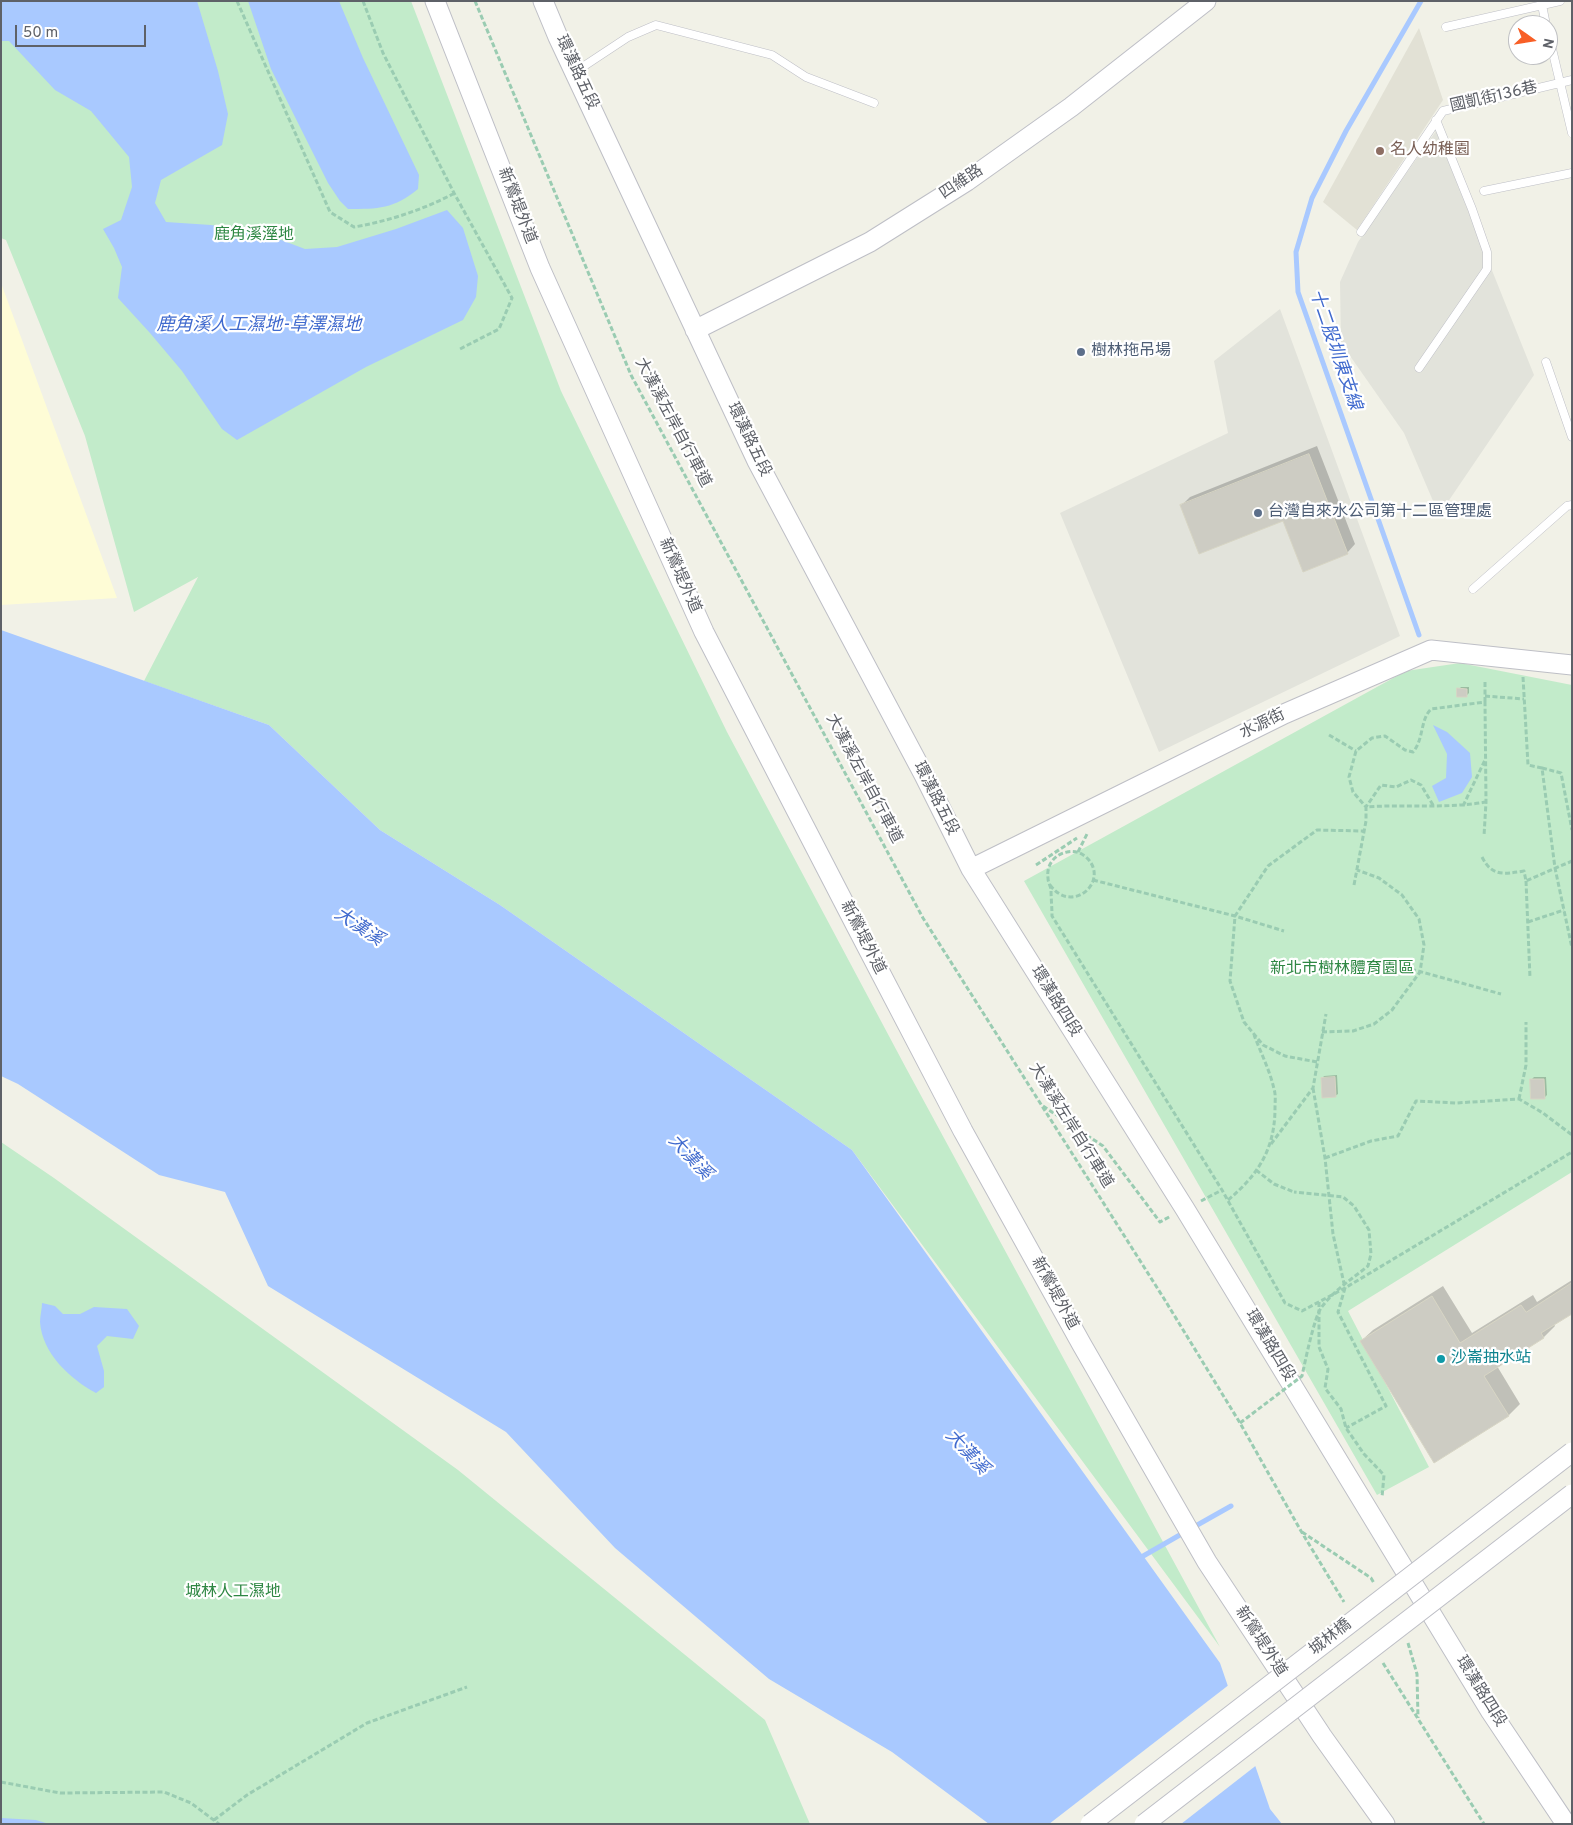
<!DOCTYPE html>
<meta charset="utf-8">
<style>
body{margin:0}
#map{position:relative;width:1573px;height:1825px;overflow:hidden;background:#f1f1e7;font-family:Overpass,sans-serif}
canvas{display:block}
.frame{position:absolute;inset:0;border:2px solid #5e6168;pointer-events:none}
.north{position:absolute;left:1508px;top:15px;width:50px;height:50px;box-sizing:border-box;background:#fff;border:1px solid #bfc0c3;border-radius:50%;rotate:103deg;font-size:14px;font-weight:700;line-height:20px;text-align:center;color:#5e6168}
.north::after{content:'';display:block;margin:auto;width:18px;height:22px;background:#f85f26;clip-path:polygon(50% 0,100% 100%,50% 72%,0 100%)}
.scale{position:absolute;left:15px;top:25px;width:131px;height:22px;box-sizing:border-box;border:2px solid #5e6168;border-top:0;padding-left:6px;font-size:15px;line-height:18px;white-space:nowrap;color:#5e6168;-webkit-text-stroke:4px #fff;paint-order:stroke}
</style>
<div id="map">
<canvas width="1573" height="1825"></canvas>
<div class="frame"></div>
<div class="north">N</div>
<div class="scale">50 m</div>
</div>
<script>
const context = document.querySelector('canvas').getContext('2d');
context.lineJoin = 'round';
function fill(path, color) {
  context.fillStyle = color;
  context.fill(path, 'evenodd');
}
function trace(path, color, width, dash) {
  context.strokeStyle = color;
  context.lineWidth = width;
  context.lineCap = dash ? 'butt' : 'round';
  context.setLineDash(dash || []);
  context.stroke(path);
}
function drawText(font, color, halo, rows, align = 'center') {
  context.font = font + ' Overpass,"Noto Sans TC",sans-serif';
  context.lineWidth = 4.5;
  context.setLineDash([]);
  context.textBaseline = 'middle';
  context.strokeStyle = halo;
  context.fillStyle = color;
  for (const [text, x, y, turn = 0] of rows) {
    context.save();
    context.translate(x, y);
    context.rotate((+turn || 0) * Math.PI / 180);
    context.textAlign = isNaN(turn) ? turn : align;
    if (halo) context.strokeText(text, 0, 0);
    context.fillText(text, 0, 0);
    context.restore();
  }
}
fill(new Path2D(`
 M1436 131 1534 375 1439 515 1404 433 1341 343 1340 282 1358 242Z
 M1280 309 1400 636 1159 752 1060 513 1228 433 1214 361Z`), '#e2e3db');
fill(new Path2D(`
 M1419 28 1443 100 1357 230 1323 202Z`), '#e2e1d5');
fill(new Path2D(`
 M1 1H411L561 391 727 732 906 1068 1220 1647 852 1150 500 905 380 830 269 725 144 681 198 577 134 612 85 436 6 240 1 238Z
 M1460 663 1572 685V1172L1348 1311 1429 1467 1377 1495 1024 881 1406 671Z
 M1 1142 54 1178 458 1470 765 1720 810 1824H1Z`), '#c2ebca');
fill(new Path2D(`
 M1 283 117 598 1 605Z`), '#fefcd6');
fill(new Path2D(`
 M1 1H197L218 71 228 114 222 145 161 180 155 203 166 222 211 225 268 235 305 249 337 247 396 229 447 210 463 228 478 276 476 297 463 320 366 367 237 440 222 429 182 371 150 333 118 298 122 267 114 248 103 229 121 220 132 187 129 157 91 111 55 90 9 41H1Z
 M248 1H339L363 58 419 175 418 189C394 209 378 209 348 209L340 201 328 183 271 69Z
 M1 630 269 725 380 830 500 905 852 1150 1220 1663 1270 1809 1282 1824H989L892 1752 769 1679 615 1548 506 1432 268 1286 225 1192 159 1175 18 1084 1 1076Z
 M1433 725 1447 732 1470 753 1472 777 1462 793 1439 802 1432 786 1446 778 1447 754Z
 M42 1303 55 1306 63 1314H80L94 1307 127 1309 139 1326 133 1339 107 1336 97 1346 104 1371V1387L96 1393C70 1379 42 1353 40 1322 40 1316 42 1309 42 1303Z
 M1 1818 36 1820 49 1824H1Z`), '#a9c9ff');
fill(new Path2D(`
 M1230 1684 1258 1764 1181 1824H1049Z`), '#f1f1e7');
fill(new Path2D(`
 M1317 446 1355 544 1347 553 1284 519 1182 505 1190 497Z
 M1461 687H1469V693L1466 696 1459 689Z
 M1337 1075 1338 1094 1335 1096 1322 1079 1324 1076Z
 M1534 1077H1546L1547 1095 1545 1097 1531 1080Z
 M1572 1280V1313L1554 1324 1555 1326 1544 1337 1497 1366 1520 1404 1509 1415 1435 1461 1361 1341 1373 1330 1443 1286 1472 1333 1533 1295 1537 1302Z`), '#0003');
trace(new Path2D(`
 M1419 635 1298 292 1296 252 1312 198 1346 131 1421 1
 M1192 1528 1231 1506
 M1138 1559 1185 1532`), '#a9c9ff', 5);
const building = new Path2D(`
 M1309 454 1348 554 1303 572 1283 521 1199 554 1180 505Z
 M1457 688 1467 689V697H1457Z
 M1335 1077 1336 1097 1322 1098 1321 1078Z
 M1530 1079H1544L1545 1099H1531Z
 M1572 1283V1314L1541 1333 1544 1338 1484 1376 1509 1416 1434 1463 1360 1341 1432 1296 1460 1343 1521 1305 1526 1312Z`);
fill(building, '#cdccc3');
trace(building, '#d7d5c4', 1);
const service = new Path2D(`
 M1542 5 1546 25
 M1446 27 1560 1
 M1548 32 1572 133
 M575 72 628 37 656 25 772 55 806 77 874 103
 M1484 191 1572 173
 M1361 232 1443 111 1572 80
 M1546 362 1572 437
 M1419 368 1487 269V252L1472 209 1436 120
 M1473 589 1567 506 1572 505`);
const tertiary = new Path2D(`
 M435 1 540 268 704 632 856 926 963 1131 1082 1345 1207 1562 1322 1736 1385 1824
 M543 1 558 37 757 461 924 775 971 869 1185 1209 1491 1712 1566 1824
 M695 330 870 242 967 181 1071 107 1206 1
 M971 869 1284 714 1431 650 1572 665`);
trace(service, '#bebfc6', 9);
trace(tertiary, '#bebfc6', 21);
trace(new Path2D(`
 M237 1 330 212 354 227C389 221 422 210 453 194
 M363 1 383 53 454 193 512 298 499 329 460 349
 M475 1 631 375 923 918 1163 1297 1240 1423 1301 1531 1344 1602
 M1523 677 1528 765 1542 768 1555 868 1572 948
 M1485 696 1524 699
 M1485 702V680
 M1329 735 1356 751
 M1542 768 1561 773 1572 830
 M1433 805 1421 785 1411 780 1396 787 1381 785 1366 807 1353 792 1349 777 1356 751 1372 738 1385 736 1405 750 1413 752C1424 739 1420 720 1431 709L1485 702 1486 802 1484 836
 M1463 806 1485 760
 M1078 852 1088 832
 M1482 857C1492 877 1504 874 1524 871L1526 881 1572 861
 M1036 865 1077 838
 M1093 880 1235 916 1284 931
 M1526 881 1530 978
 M1050 885C1072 915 1109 882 1088 859 1082 853 1075 850 1067 852 1055 854 1046 865 1048 878 1048 882 1050 885 1051 889 1051 898 1052 907 1052 916L1222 1190 1285 1303 1302 1311 1345 1288 1572 1152
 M1354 885 1366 821V807C1406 804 1446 809 1486 802
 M1528 922 1564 910
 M1411 969 1501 994
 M1322 1032 1353 1031 1374 1024 1392 1010 1420 972 1424 945 1419 919 1402 895 1379 878 1357 870
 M1317 1062 1285 1056 1263 1045 1244 1022 1230 981 1235 916 1268 866 1317 830 1364 831
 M1313 1088 1325 1158 1333 1234 1345 1288 1338 1312 1386 1406 1346 1428
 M1519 1099 1526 1065V1022
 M1043 1106 1103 1146 1160 1222 1171 1216
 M1271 1144 1313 1088 1326 1014
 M1325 1158 1371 1141 1398 1136 1416 1101 1456 1103 1519 1099 1543 1113 1572 1135
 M1256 1170 1274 1184 1294 1192
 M1228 1200C1258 1175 1275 1149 1275 1108 1275 1102 1276 1095 1274 1089 1270 1071 1261 1053 1254 1035
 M1201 1201 1222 1190
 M1319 1302V1347L1328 1369 1325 1388 1341 1409 1346 1428 1364 1454 1384 1475 1382 1497
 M1302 1532 1371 1578 1374 1583
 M1408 1643 1417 1674 1418 1718
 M1383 1663 1484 1824
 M1 1782 60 1793 164 1792 191 1803 219 1824
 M214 1820 247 1795 367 1723 467 1687`), '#9accb2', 3, [5, 2.5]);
trace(service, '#fff', 8);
trace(tertiary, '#fff', 19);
const tertiaryBridge = new Path2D(`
 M1090 1824 1572 1452
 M1144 1824 1572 1494`);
trace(tertiaryBridge, '#bebfc6', 21, []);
trace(new Path2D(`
 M1240 1423 1302 1376C1305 1362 1314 1318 1321 1308 1333 1291 1352 1279 1368 1266L1371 1254 1369 1230 1354 1206 1343 1197 1294 1192`), '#9accb2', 3, [5, 2.5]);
trace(tertiaryBridge, '#fff', 19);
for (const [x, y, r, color] of [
 [1380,151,5,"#8d6e63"],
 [1081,352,5,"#5c6f8a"],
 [1258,513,5,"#5c6f8a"],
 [1441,1359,5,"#0f9aa8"]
]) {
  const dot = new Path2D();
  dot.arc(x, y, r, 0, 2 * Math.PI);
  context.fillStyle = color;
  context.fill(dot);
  trace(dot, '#fff', 2);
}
drawText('16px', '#5e6168', '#fff', [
 ["環漢路五段",576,73,65],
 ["國凱街136巷",1494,98,-13],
 ["四維路",962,183,-34],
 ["新鶯堤外道",516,206,69],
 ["大漢溪左岸自行車道",672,423,62],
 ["環漢路五段",748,440,64],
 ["新鶯堤外道",679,576,66],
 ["水源街",1263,725,-26],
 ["大漢溪左岸自行車道",863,779,62],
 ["環漢路五段",935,799,63],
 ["新鶯堤外道",862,938,63],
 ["環漢路四段",1055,1002,58],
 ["大漢溪左岸自行車道",1070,1126,58],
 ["新鶯堤外道",1054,1294,61],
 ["環漢路四段",1269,1346,59],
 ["城林橋",1331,1638,-38],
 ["新鶯堤外道",1260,1642,57],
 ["環漢路四段",1480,1692,58]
]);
drawText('16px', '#785e54', '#fff', [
 ["名人幼稚園",1390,151]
], 'left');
drawText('16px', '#2e8743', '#fff', [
 ["鹿角溪溼地",254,236],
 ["新北市樹林體育園區",1342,970],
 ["城林人工濕地",233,1593]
]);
drawText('16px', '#4e5e75', '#fff', [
 ["樹林拖吊場",1091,352],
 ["台灣自來水公司第十二區管理處",1268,513]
], 'left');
drawText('16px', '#0d838f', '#fff', [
 ["沙崙抽水站",1451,1359]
], 'left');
drawText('italic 18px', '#406ace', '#fff', [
 ["鹿角溪人工濕地-草澤濕地",259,326],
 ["十二股圳東支線",1334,350,71],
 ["大漢溪",358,928,33],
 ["大漢溪",689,1158,47],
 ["大漢溪",966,1453,47]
]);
</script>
